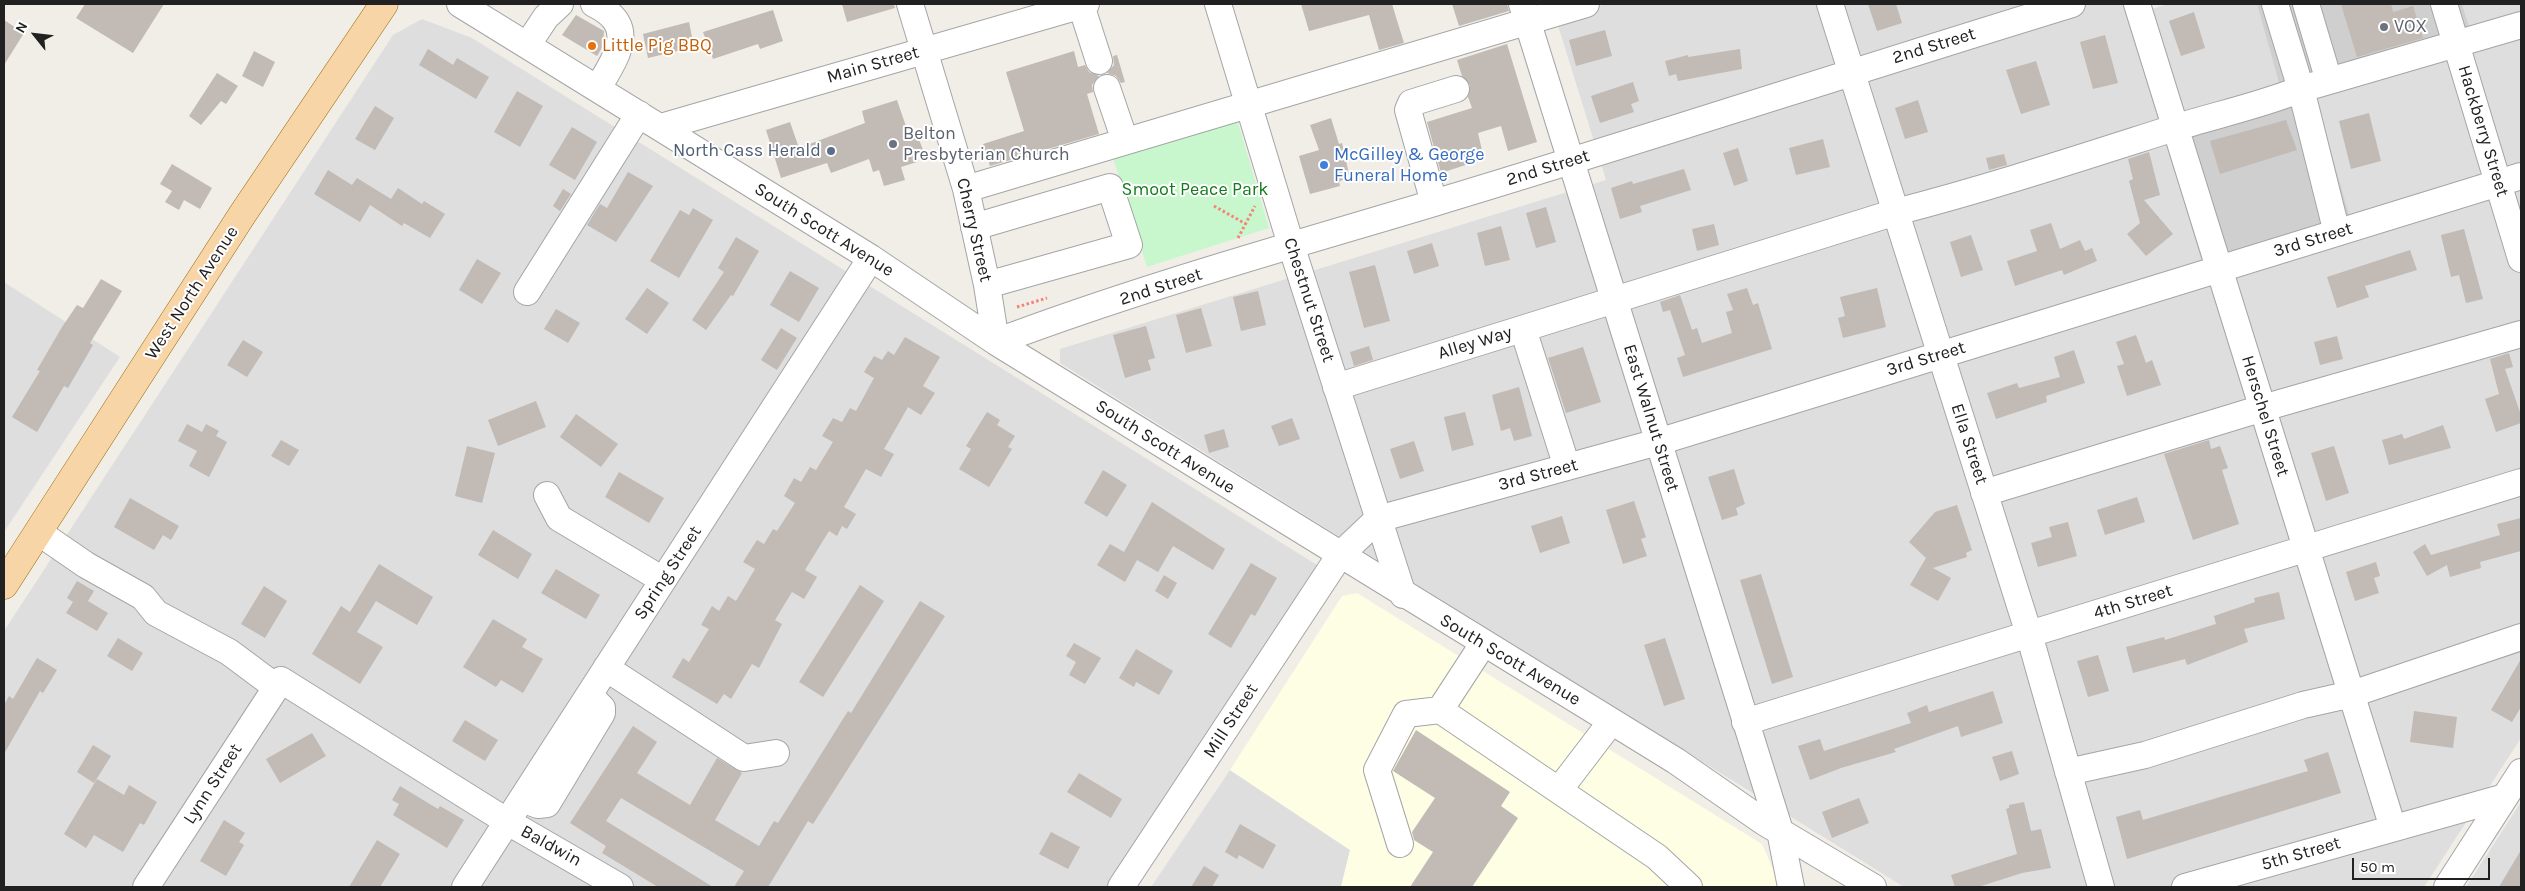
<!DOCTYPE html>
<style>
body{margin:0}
#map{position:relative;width:2525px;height:891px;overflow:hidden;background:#f1eee8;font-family:Karla,sans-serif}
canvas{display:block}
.frame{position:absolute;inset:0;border:5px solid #212121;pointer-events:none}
.north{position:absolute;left:10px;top:10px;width:50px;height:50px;-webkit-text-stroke:4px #fff;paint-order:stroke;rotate:299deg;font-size:14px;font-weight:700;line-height:20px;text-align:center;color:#212121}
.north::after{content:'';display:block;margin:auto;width:18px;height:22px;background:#212121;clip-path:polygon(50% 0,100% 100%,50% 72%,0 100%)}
.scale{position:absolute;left:2352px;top:858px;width:138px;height:22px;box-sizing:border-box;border:2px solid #212121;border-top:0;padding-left:6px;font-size:15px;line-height:18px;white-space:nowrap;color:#212121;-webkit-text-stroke:4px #fff;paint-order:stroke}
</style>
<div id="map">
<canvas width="2525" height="891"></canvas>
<div class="frame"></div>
<div class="north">N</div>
<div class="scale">50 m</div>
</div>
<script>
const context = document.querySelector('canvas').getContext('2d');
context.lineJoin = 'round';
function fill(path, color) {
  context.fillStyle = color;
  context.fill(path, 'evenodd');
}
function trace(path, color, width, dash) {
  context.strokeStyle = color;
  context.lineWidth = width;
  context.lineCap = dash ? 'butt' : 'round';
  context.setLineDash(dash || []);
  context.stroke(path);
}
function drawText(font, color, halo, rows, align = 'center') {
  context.font = font + ' Karla,sans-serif';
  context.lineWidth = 4;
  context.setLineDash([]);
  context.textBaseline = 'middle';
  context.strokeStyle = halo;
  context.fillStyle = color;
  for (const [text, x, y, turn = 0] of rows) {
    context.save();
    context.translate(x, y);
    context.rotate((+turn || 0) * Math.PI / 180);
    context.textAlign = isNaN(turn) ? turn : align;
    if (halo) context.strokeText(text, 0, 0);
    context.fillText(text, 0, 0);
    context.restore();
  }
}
fill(new Path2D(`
 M1606 4H2126L2130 16 2168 4H2257L2286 104 2476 48 2462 4H2521V738L2424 887H1904L1060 363V349L1606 180 1556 19Z
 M422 19 472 38 1317 565 1107 887H4V631L393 35Z
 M4 282 120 357 4 532Z
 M1230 770 1350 850 1341 887H1151Z
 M2521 802V887H2466Z`), '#dfdede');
fill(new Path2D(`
 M1357 593 1762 844 1775 874 1778 887H1341L1350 850 1230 770 1342 596Z`), '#fdfee4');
fill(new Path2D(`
 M2257 4H2462L2476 48 2315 96 2349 215 2202 262 2166 141 2285 104Z`), '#cfcfcf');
fill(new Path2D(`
 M1237 119 1269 228 1147 267 1113 158Z`), '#c9f7cd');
fill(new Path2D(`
 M85 4H164L133 53 76 18Z
 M842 4H894L895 8 847 22Z
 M1301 4H1392L1404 43 1379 50 1369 15 1309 31Z
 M1452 4H1507L1509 11 1459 26Z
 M1868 4H1896L1902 23 1877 31Z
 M2341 4H2391L2393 12 2413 6 2423 38 2357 57Z
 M773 10 783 41 760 49 758 44 713 59 703 32Z
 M2194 12 2205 48 2181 56 2169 21Z
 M576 15 604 31 603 46 597 56 562 35Z
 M4 20 24 33 4 65Z
 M689 22 694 47 648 58 643 34Z
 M1605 30 1612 56 1576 66 1569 40Z
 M2105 35 2118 83 2093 89 2080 42Z
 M1507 44 1537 142 1508 151 1501 126 1478 133 1484 159 1441 173 1427 122 1472 108 1468 97 1470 85 1462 76 1457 60Z
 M428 49 453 65 457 58 489 77 476 99 419 65Z
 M1740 49 1742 69 1678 81 1676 74 1669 76 1665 61 1688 55V57Z
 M254 51 275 62 263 87 242 76Z
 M1074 51 1078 67 1085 65 1089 72 1099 76 1092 85 1093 92 1087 94 1099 134 990 166 983 144 1024 131 1006 72Z
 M1117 55 1125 82 1121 83 1116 76 1107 73 1114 65 1113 56Z
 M2036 61 2050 105 2021 114 2006 70Z
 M217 73 238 86 226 104 221 101 201 125 189 116Z
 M1633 82 1639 101 1631 104 1634 112 1600 123 1591 96Z
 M517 91 543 106 520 147 494 132Z
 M897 100 910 138 917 134 923 150 914 153 917 162 901 167 905 180 884 186 879 170 873 172 869 159 831 173 827 163 781 178 766 130 790 122 799 148 865 123 862 111Z
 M1918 100 1928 132 1905 139 1895 108Z
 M375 106 394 118 375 150 355 139Z
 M2369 113 2381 161 2351 169 2339 121Z
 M1331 118 1339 144 1342 143 1349 174 1344 176V179L1339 182 1340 186 1310 194 1299 156 1319 150 1310 125Z
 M2286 120 2297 150 2220 174 2210 141Z
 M572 127 597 142 575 180 549 165Z
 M1823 139 1830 167 1796 175 1789 148Z
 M1738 148 1748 181 1734 186 1723 153Z
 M2149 152 2160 195 2144 200 2173 234 2146 256 2127 234 2140 223 2129 181 2133 179 2128 159Z
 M2004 154 2007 165 1989 170 1986 158Z
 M172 164 212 188 200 209 184 200 179 210 165 202 172 191 160 184Z
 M1684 169 1691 190 1640 206 1642 212 1620 219 1611 188 1632 181 1633 184Z
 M328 170 352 185 357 178 391 199 398 188 422 204 424 201 445 214 430 238 404 223 402 226 370 205 360 222 314 194Z
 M628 172 653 186 616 242 587 225 600 204 607 208Z
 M563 189 571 194 560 211 553 206Z
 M1546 207 1556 242 1536 248 1526 213Z
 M693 208 713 220 679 278 650 261 680 210 689 215Z
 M2051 223 2060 249 2080 240 2085 251 2092 248 2097 261 2064 275 2062 270 2015 286 2007 261 2037 251 2030 230Z
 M1714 224 1719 245 1697 251 1692 229Z
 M1501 226 1510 260 1485 266 1477 233Z
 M2464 229 2483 299 2466 303 2459 275 2451 277 2441 235Z
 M1971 235 1983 270 1961 277 1950 242Z
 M736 237 759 251 733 296 731 295 706 330 692 320 724 272 718 268Z
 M1432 243 1439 266 1414 274 1407 251Z
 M2410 250 2417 270 2365 286 2369 297 2337 308 2327 277Z
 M477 259 501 273 482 304 459 290Z
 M1375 265 1390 321 1364 328 1349 272Z
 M790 271 819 288 799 322 770 305Z
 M101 279 122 291 90 343 93 345 68 388 64 386 37 432 12 417 40 371 37 370 62 327 77 305 83 308Z
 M647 288 669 303 647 334 625 319Z
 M1747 288 1753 305 1758 303 1772 349 1683 377 1677 358 1685 355 1670 310 1663 312 1660 302 1680 295 1692 330 1697 328 1702 343 1732 333 1726 312 1733 310 1727 294Z
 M1877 288 1886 327 1843 338 1838 318 1845 316 1840 297Z
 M1258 291 1266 325 1241 331 1233 297Z
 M1201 308 1212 346 1186 353 1176 315Z
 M556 309 580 323 568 343 544 329Z
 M1146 326 1155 358 1148 360 1151 370 1125 378 1113 335Z
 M781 328 797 338 777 370 761 360Z
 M2136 335 2146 363 2152 360 2161 385 2127 396 2117 366 2124 364 2116 342Z
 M2337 336 2343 359 2320 365 2314 342Z
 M905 337 940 357 923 386 935 393 921 415 908 407 884 449 894 454 881 477 866 469 844 507 856 514 847 529 842 526 837 536 829 531 805 570 817 577 804 599 792 592 775 620 782 624 759 668 752 664 731 699 724 694 717 704 672 677 683 658 689 662 709 629 701 625 712 606 719 611 728 596 736 601 755 569 743 562 757 540 764 544 773 529 777 531 795 503 784 496 794 478 801 482 810 467 816 470 833 442 822 436 833 418 842 422 850 408 856 411 874 378 864 372 874 356 882 360 888 351 894 355Z
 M243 340 263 352 247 377 227 365Z
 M1369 346 1373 360 1354 366 1350 352Z
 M1583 347 1601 402 1566 413 1548 358Z
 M2074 350 2085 383 2046 396 2047 402 1996 419 1987 393 2017 383 2019 388 2060 377 2054 357Z
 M2509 353 2513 367 2505 369 2521 415V423L2496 432 2485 399 2499 394 2490 359Z
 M1519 387 1532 436 1514 441 1510 428 1501 431 1492 395Z
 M536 401 546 427 498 446 488 420Z
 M987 412 1000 420 997 425 1015 436 1008 447 1012 449 989 487 959 469 971 449 966 446Z
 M1465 412 1474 445 1452 451 1444 417Z
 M576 414 618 444 601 467 560 437Z
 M1292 418 1300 439 1279 446 1271 426Z
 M187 424 202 432 206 424 219 431 216 436 227 442 209 477 189 466 197 451 178 441Z
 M2443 425 2451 448 2389 465 2382 440 2402 434 2404 439Z
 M1224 429 1229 447 1209 453 1204 435Z
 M281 440 299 450 289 466 271 456Z
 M2209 440 2211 449 2220 446 2228 468 2222 470 2239 524 2193 540 2164 454Z
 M1414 441 1424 471 1400 479 1390 449Z
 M467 446 495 453 482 503 455 496Z
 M2334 446 2349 493 2326 501 2311 453Z
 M1734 469 1745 504 1736 508 1738 515 1722 520 1708 477Z
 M1103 470 1127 485 1107 517 1084 503Z
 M619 472 664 498 649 523 605 497Z
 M2137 497 2145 522 2105 535 2097 510Z
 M130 498 179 526 171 540 163 535 154 550 114 527Z
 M1634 501 1646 537 1641 539 1647 556 1623 564 1606 510Z
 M1152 502 1225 549 1213 570 1173 546 1158 572 1137 560 1125 582 1097 565 1110 544 1124 552Z
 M1957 505 1972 550 1966 553 1967 557 1933 568 1951 578 1938 601 1910 585 1926 558 1909 542 1935 512Z
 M1562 516 1570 543 1540 553 1531 526Z
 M2521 518V551L2480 562 2481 568 2450 577 2447 565 2427 576 2413 552 2425 544 2431 555 2500 535 2497 524Z
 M2068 522 2077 556 2038 567 2031 543 2052 537 2049 527Z
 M493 530 532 554 518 579 478 555Z
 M2376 562 2380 576 2374 578 2379 593 2355 601 2346 572Z
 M1251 563 1277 578 1255 616 1251 614 1231 648 1208 634Z
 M379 564 433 597 417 625 376 601 357 632 383 647 360 684 312 654 341 606 350 612Z
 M556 569 600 595 586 619 541 593Z
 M1761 574 1793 677 1772 684 1740 580Z
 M1164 575 1177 583 1168 599 1155 591Z
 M77 581 94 591 88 601 108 613 97 631 66 613 73 602 67 598Z
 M860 585 884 601 823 697 799 682Z
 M264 586 287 601 265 638 241 624Z
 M2279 592 2285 619 2244 629 2248 642 2187 665 2185 659 2133 673 2126 647 2164 637 2165 640 2216 624 2214 616 2255 602 2254 598Z
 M920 601 945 616 813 824 808 821 768 887H734L744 871 621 798 606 821 713 887H658L602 853 606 846 570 823 633 726 657 742 637 773 690 805 717 758 742 773 715 820 759 846 774 821 778 823 848 711 851 713Z
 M493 619 527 639 522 647 543 659 523 693 501 680 496 687 463 667Z
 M118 638 143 653 132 671 107 656Z
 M1665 638 1685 699 1664 706 1644 645Z
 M1074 643 1101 658 1085 684 1069 675 1076 662 1066 656Z
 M1136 649 1173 671 1159 695 1136 682 1134 687 1119 678Z
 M2098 655 2109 691 2088 697 2077 661Z
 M37 658 57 670 43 693 40 691 4 754V705L9 696 13 699Z
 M2521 659V707L2512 722 2491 710Z
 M1993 691 2003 723 1961 737 1958 726 1894 749 1896 752 1841 768 1810 780 1798 746 1820 739 1824 751 1911 723 1907 713 1927 705 1929 712Z
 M2414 711 2457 717 2453 748 2410 742Z
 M465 720 498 740 485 761 452 741Z
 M1416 730 1510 792 1501 806 1518 818 1472 887H1410L1433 852 1414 840 1412 832 1435 798 1393 771Z
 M312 733 326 756 280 783 266 759Z
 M93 745 111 756 94 783 77 772Z
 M2012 751 2019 774 2000 781 1992 757Z
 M2328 752 2341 793 2127 859 2116 817 2140 810 2143 820 2220 797 2308 771 2304 760Z
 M1079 773 1122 799 1111 818 1067 792Z
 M97 779 124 795 129 785 157 802 144 825 140 823 123 852 94 835 86 848 64 834Z
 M400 786 438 809 440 806 464 820 447 848 393 815 399 804 392 800Z
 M1859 798 1869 823 1832 838 1822 812Z
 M2024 802 2031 831 2041 829 2051 868 2022 873 1978 887H1955L1951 875 2017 854 2006 809 2009 808V805Z
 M224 820 245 833 239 842 244 845 226 876 200 861Z
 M1240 824 1276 845 1263 869 1239 855 1237 859 1225 852Z
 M1051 832 1080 847 1068 869 1039 854Z
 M377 840 400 854 380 887H349Z
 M2521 850V887H2499Z
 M1204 866 1219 875 1212 887H1191Z`), '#c1bab5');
const minor = new Path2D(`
 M460 4 871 258 996 342 1676 761 1764 822 1873 887
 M594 4C639 26 617 55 598 88
 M910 4 966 189 987 285 996 342C1139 288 1287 247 1434 203 1647 139 1859 69 2072 4
 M1218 4 1291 245 1403 595
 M1522 4 1780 831 1791 887
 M1830 4 2029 634 2101 887
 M2137 4 2393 828
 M2275 4 2301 89 2329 81 2306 4
 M2444 4 2521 259
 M1081 5 1099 61
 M528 44 546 17 560 4
 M2329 81 2521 25
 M1107 88 1125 141
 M661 127 1086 4
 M966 189 1586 4
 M1434 203 1408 110 1411 103 1456 89
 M974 227 1110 187 1129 245 987 285
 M527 292 639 114
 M1523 329 1567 467
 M1336 387 1896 212C1989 188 2080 158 2171 129 2215 115 2259 106 2301 89L2337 233
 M1984 493 2263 408 2521 334
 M547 495 559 518 663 580
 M38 532 86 565 143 597 156 613 229 652 276 687
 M606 668 744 758 776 753
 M1440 710 1657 857 1689 887
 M1745 722 2521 482
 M2068 772 2145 755 2303 705 2352 694 2521 637
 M1559 790 1611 722
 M522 799 538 805 547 804 602 713V708L589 695
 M1400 844 1377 770 1406 714 1440 710 1483 644
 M146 887 281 680 508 822 620 887
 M465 887 871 258
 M1121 887 1340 555 1378 519 1658 442 2521 176
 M2185 887 2505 797
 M2447 887 2521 772`);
const major = new Path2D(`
 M4 585 242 215 384 4`);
trace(minor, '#a5a5a5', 28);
trace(major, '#966908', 29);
trace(new Path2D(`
 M1214 206 1246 224
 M1238 238 1255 206
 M1017 307 1047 298`), '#f38577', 3, [2.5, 2.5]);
trace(minor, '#fff', 26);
trace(major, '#f8d5a6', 28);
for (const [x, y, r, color] of [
 [2384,27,5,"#6b7280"],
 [592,46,5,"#e8710a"],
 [893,144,5,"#6b7280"],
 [831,151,5,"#5c6f8a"],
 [1324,165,5,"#3f7fe0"]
]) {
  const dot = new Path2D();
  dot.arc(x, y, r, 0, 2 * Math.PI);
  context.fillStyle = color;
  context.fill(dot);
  trace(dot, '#fff', 2);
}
drawText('18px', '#5b616d', '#fff', [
 ["VOX",2394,27],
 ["Belton",903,134],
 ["Presbyterian Church",903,155]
], 'left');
drawText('18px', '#c56008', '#fff', [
 ["Little Pig BBQ",602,46]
], 'left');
drawText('18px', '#212121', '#fff', [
 ["2nd Street",1934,46,-17],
 ["Main Street",873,65,-16],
 ["Hackberry Street",2483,131,73],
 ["2nd Street",1548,168,-17],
 ["South Scott Avenue",824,230,32],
 ["Cherry Street",974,230,77],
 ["3rd Street",2313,240,-17],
 ["2nd Street",1161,287,-18],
 ["West North Avenue",192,293,-57],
 ["Chestnut Street",1309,300,72],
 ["Alley Way",1475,343,-17],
 ["3rd Street",1926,359,-17],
 ["Herschel Street",2265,416,73],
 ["East Walnut Street",1651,418,73],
 ["Ella Street",1969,444,72],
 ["South Scott Avenue",1165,447,32],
 ["3rd Street",1538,475,-15],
 ["Spring Street",668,573,-57],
 ["4th Street",2133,602,-17],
 ["South Scott Avenue",1510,660,31],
 ["Mill Street",1231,721,-57],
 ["Lynn Street",213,784,-57],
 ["Baldwin",551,846,29],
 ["5th Street",2301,854,-16]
]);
drawText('18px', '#4e5e75', '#fff', [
 ["North Cass Herald",821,151]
], 'right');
drawText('18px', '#366cbe', '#fff', [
 ["McGilley & George",1334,155],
 ["Funeral Home",1334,176]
], 'left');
drawText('18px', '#127c1b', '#fff', [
 ["Smoot Peace Park",1195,190]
]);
</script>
